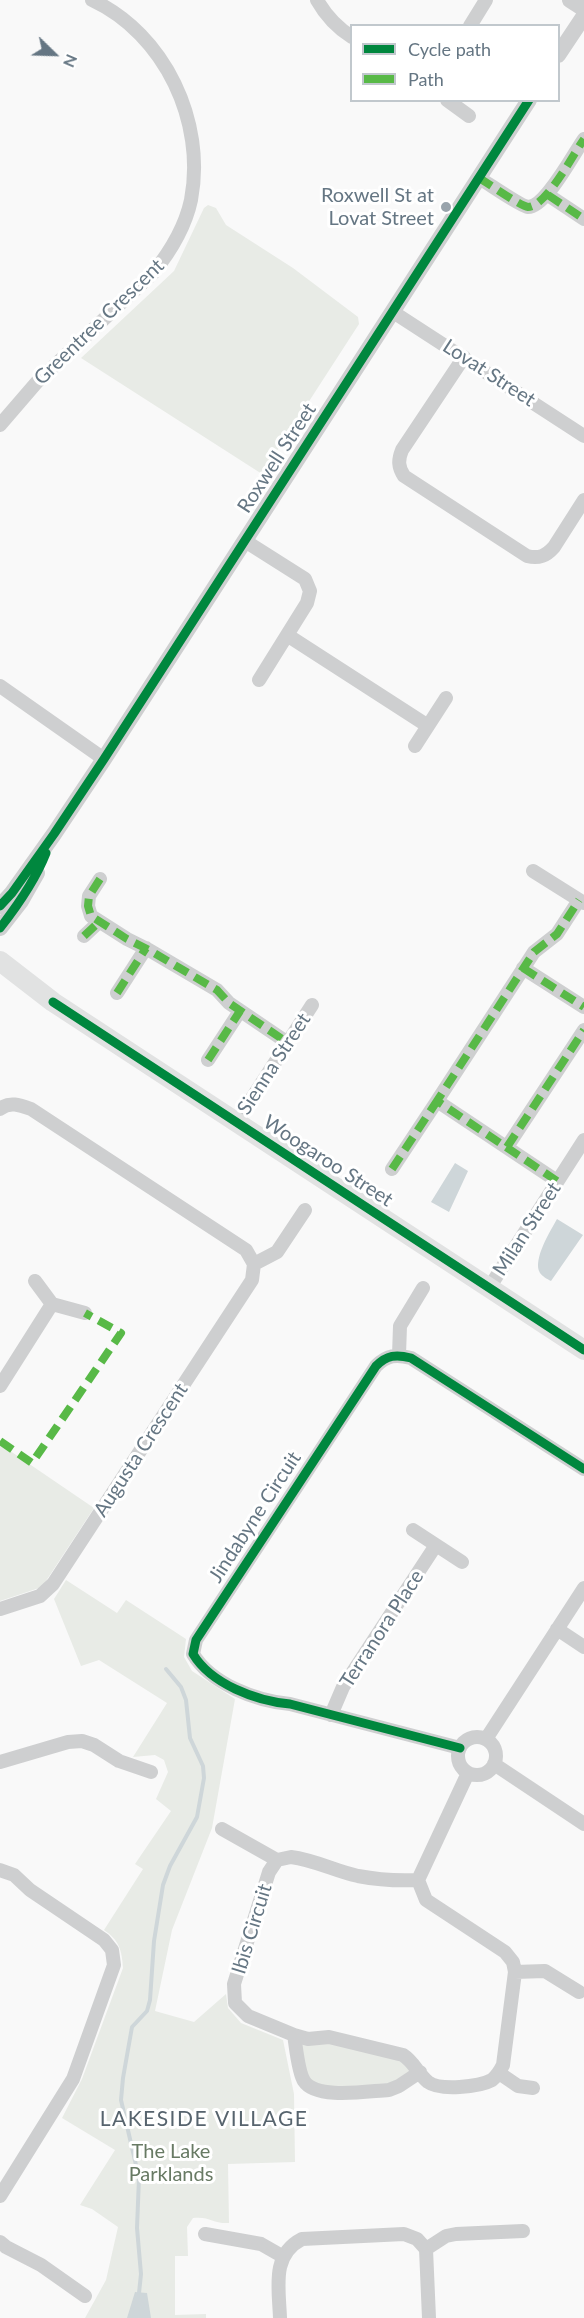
<!DOCTYPE html>
<style>
body{margin:0}
#map{position:relative;width:584px;height:2318px;overflow:hidden;background:#f9f9f9;font-family:Lato,sans-serif}
canvas{display:block}
.legend{position:absolute;left:350px;top:24px;width:210px;height:78px;box-sizing:border-box;background:#fff;border:2px solid #c1c8cd;margin:0;padding:8px 10px;list-style:none;font-size:18px;color:#657683}
.legend li{display:flex;align-items:center;gap:12px;height:30px}
.legend b{width:30px;border:2px solid #c1c8cd}
.north{position:absolute;left:24px;top:24px;width:60px;height:60px;-webkit-text-stroke:4px #fff;paint-order:stroke;rotate:113deg;font-size:16px;font-weight:700;line-height:24px;text-align:center;color:#657683}
.north::after{content:'';display:block;margin:auto;width:21px;height:27px;background:#657683;clip-path:polygon(50% 0,100% 100%,50% 72%,0 100%)}
</style>
<div id="map">
<canvas width="584" height="2318"></canvas>
<ul class="legend">
<li><b style="height:8px;background:#00873e"></b>Cycle path</li>
<li><b style="height:8px;background:#58b947"></b>Path</li>
</ul>
<div class="north">N</div>
</div>
<script>
const context = document.querySelector('canvas').getContext('2d');
context.lineJoin = 'round';
function fill(path, color) {
  context.fillStyle = color;
  context.fill(path, 'evenodd');
}
function trace(path, color, width, dash) {
  context.strokeStyle = color;
  context.lineWidth = width;
  context.lineCap = dash ? 'butt' : 'round';
  context.setLineDash(dash || []);
  context.stroke(path);
}
function drawText(font, color, halo, rows, align = 'center') {
  context.font = font + ' Lato,sans-serif';
  context.lineWidth = 6;
  context.setLineDash([]);
  context.textBaseline = 'middle';
  context.strokeStyle = halo;
  context.fillStyle = color;
  for (const [text, x, y, turn = 0] of rows) {
    context.save();
    context.translate(x, y);
    context.rotate((+turn || 0) * Math.PI / 180);
    context.textAlign = isNaN(turn) ? turn : align;
    if (halo) context.strokeText(text, 0, 0);
    context.fillText(text, 0, 0);
    context.restore();
  }
}
fill(new Path2D(`
 M208 205 216 208 226 225 293 268 358 317 359 324 262 474 81 358 174 271 204 208Z
 M0 1444 94 1508 42 1587 0 1601Z
 M66 1580 117 1613 126 1600 186 1639 184 1657 192 1671 235 1699 212 1828 172 1930 155 2011 194 2022 226 1994 228 2008 241 2023 283 2040 294 2094 295 2162 228 2164 229 2223C213 2224 210 2216 193 2218L187 2227 188 2256H175V2315L206 2314V2318H85L106 2280 118 2227 92 2209 80 2205 115 2150 62 2118 82 2079 123 1968C122 1950 119 1940 104 1930L143 1869 135 1864 171 1811 156 1799 168 1772 164 1760 155 1755 133 1757 167 1703 99 1660 81 1666 54 1599Z
 M294 2035 403 2055 420 2072 399 2086 312 2089Z`), '#e8ebe6');
fill(new Path2D(`
 M455 1163 468 1171 449 1212 431 1202Z
 M557 1219 583 1235 551 1281C547 1279 542 1276 540 1273 532 1260 551 1230 557 1219Z
 M135 2292 147 2293 151 2318H127Z`), '#ced6d9');
trace(new Path2D(`
 M139 2293 141 2274 137 2228 139 2178 121 2100 123 2078 132 2027 147 2011 150 2000 154 1941 163 1885 170 1866 197 1817 204 1778 203 1766 190 1738 186 1700 181 1687 166 1669`), '#ced6d9', 4);
trace(new Path2D(`
 M317 0C326 16 336 27 352 37
 M470 26 486 0
 M447 100 469 116
 M479 178C488 183 520 206 528 207 546 207 574 153 584 139
 M548 195 584 219
 M393 312 584 436
 M464 357 402 450C398 460 398 467 404 476L527 556C539 559 546 556 554 547L584 500
 M0 425 37 382 153 273C170 252 185 228 191 200 206 122 165 34 92 0
 M245 541 305 579 310 591 307 603 259 680
 M287 635 428 726
 M0 686 104 759
 M415 746 446 698
 M533 871 584 903
 M100 879 89 896 88 906 91 916 127 939 149 950 217 990 229 1003 288 1043
 M84 936 99 922
 M523 968 584 1007
 M117 993 146 948
 M208 1060 240 1011
 M0 1109C9 1101 20 1105 31 1109L246 1250 254 1264 252 1280 53 1584 40 1596 0 1609
 M236 1123 312 1005
 M507 1147 584 1030
 M392 1169 437 1101
 M557 1181 437 1101 534 952 557 934 579 900
 M254 1264 277 1252 305 1210
 M35 1281 52 1304 85 1313
 M489 1288 584 1140
 M399 1355 400 1326 423 1288
 M0 1386 52 1304
 M413 1530 462 1562
 M557 1629 584 1647
 M331 1715 343 1687 436 1545
 M458 1756a19 19 0 1 1 38 0a19 19 0 1 1-38 0Z
 M486 1739 584 1588
 M460 1748 290 1704C256 1701 211 1684 193 1654L196 1640 376 1366C387 1355 396 1354 411 1358L584 1469
 M0 1762 68 1742 82 1741 94 1745 119 1761 151 1772
 M494 1764 584 1824
 M222 1829 277 1860
 M291 1857C315 1860 335 1871 358 1876 379 1880 398 1881 418 1880L426 1900 505 1952 513 1962 515 1972 503 2065C500 2071 497 2076 492 2080 479 2087 440 2091 428 2082 418 2074 414 2062 403 2055L329 2037 308 2039 294 2035 248 2016 235 2003 234 1984 269 1872 277 1860Z
 M0 1870 14 1875 30 1890 104 1940 112 1950 114 1965 73 2079 0 2196
 M418 1880 468 1773
 M515 1972 545 1971 579 1992
 M294 2035C296 2046 298 2072 304 2081 316 2100 368 2091 389 2090L399 2086 420 2072
 M499 2073 518 2086 533 2088
 M205 2234 261 2244 282 2256
 M0 2242 6 2247 41 2265 85 2296
 M426 2249 446 2236 456 2234 523 2231
 M280 2318C279 2288 271 2255 302 2239L404 2234 417 2239 426 2249 429 2318`), '#cecfd0', 14);
trace(new Path2D(`
 M570 0 584 9
 M558 55 584 16
 M0 906 12 893 54 834 104 759 529 100
 M0 928 21 901 37 873`), '#cecfd0', 16);
trace(new Path2D(`
 M0 961 53 1002 584 1350`), '#e1e2e2', 20);
trace(new Path2D(`
 M479 178C488 183 520 206 528 207 546 207 574 153 584 139
 M548 195 584 219
 M100 879 89 896 88 906 91 916 127 939 149 950 217 990 229 1003 288 1043
 M84 936 99 922
 M523 968 584 1007
 M117 993 146 948
 M208 1060 240 1011
 M507 1147 584 1030
 M392 1169 437 1101
 M557 1181 437 1101 534 952 557 934 579 900
 M0 1441 32 1463 121 1333 85 1313`), '#58b947', 8, [15, 8]);
trace(new Path2D(`
 M0 906 12 893 54 834 104 759 529 100
 M0 928C18 905 35 881 46 853
 M53 1002 584 1350
 M460 1748 290 1704C256 1701 211 1684 193 1654L196 1640 376 1366C387 1355 396 1354 411 1358L584 1469`), '#00873e', 9);
for (const [x, y, r, color] of [
 [446,207,6,"#99a4ac"]
]) {
  const dot = new Path2D();
  dot.arc(x, y, r, 0, 2 * Math.PI);
  context.fillStyle = color;
  context.fill(dot);
  trace(dot, '#fff', 2);
}
drawText('20px', '#657683', '#fff', [
 ["Roxwell St at",434,196],
 ["Lovat Street",434,219]
], 'right');
drawText('20px', '#657683', '#fff', [
 ["Greentree Crescent",99,322,-44],
 ["Lovat Street",489,373,33],
 ["Roxwell Street",277,458,-57],
 ["Sienna Street",274,1064,-57],
 ["Woogaroo Street",328,1161,33],
 ["Milan Street",527,1229,-57],
 ["Augusta Crescent",141,1450,-57],
 ["Jindabyne Circuit",255,1517,-57],
 ["Terranora Place",382,1629,-57],
 ["Ibis Circuit",252,1929,-73]
]);
drawText('20px', '#687a64', '#fff', [
 ["The Lake",171,2152],
 ["Parklands",171,2175]
]);
context.letterSpacing = '1.5px';
drawText('21px', '#57646e', '#fff', [
 ["LAKESIDE VILLAGE",204,2119]
]);
context.letterSpacing = '0px';
</script>
